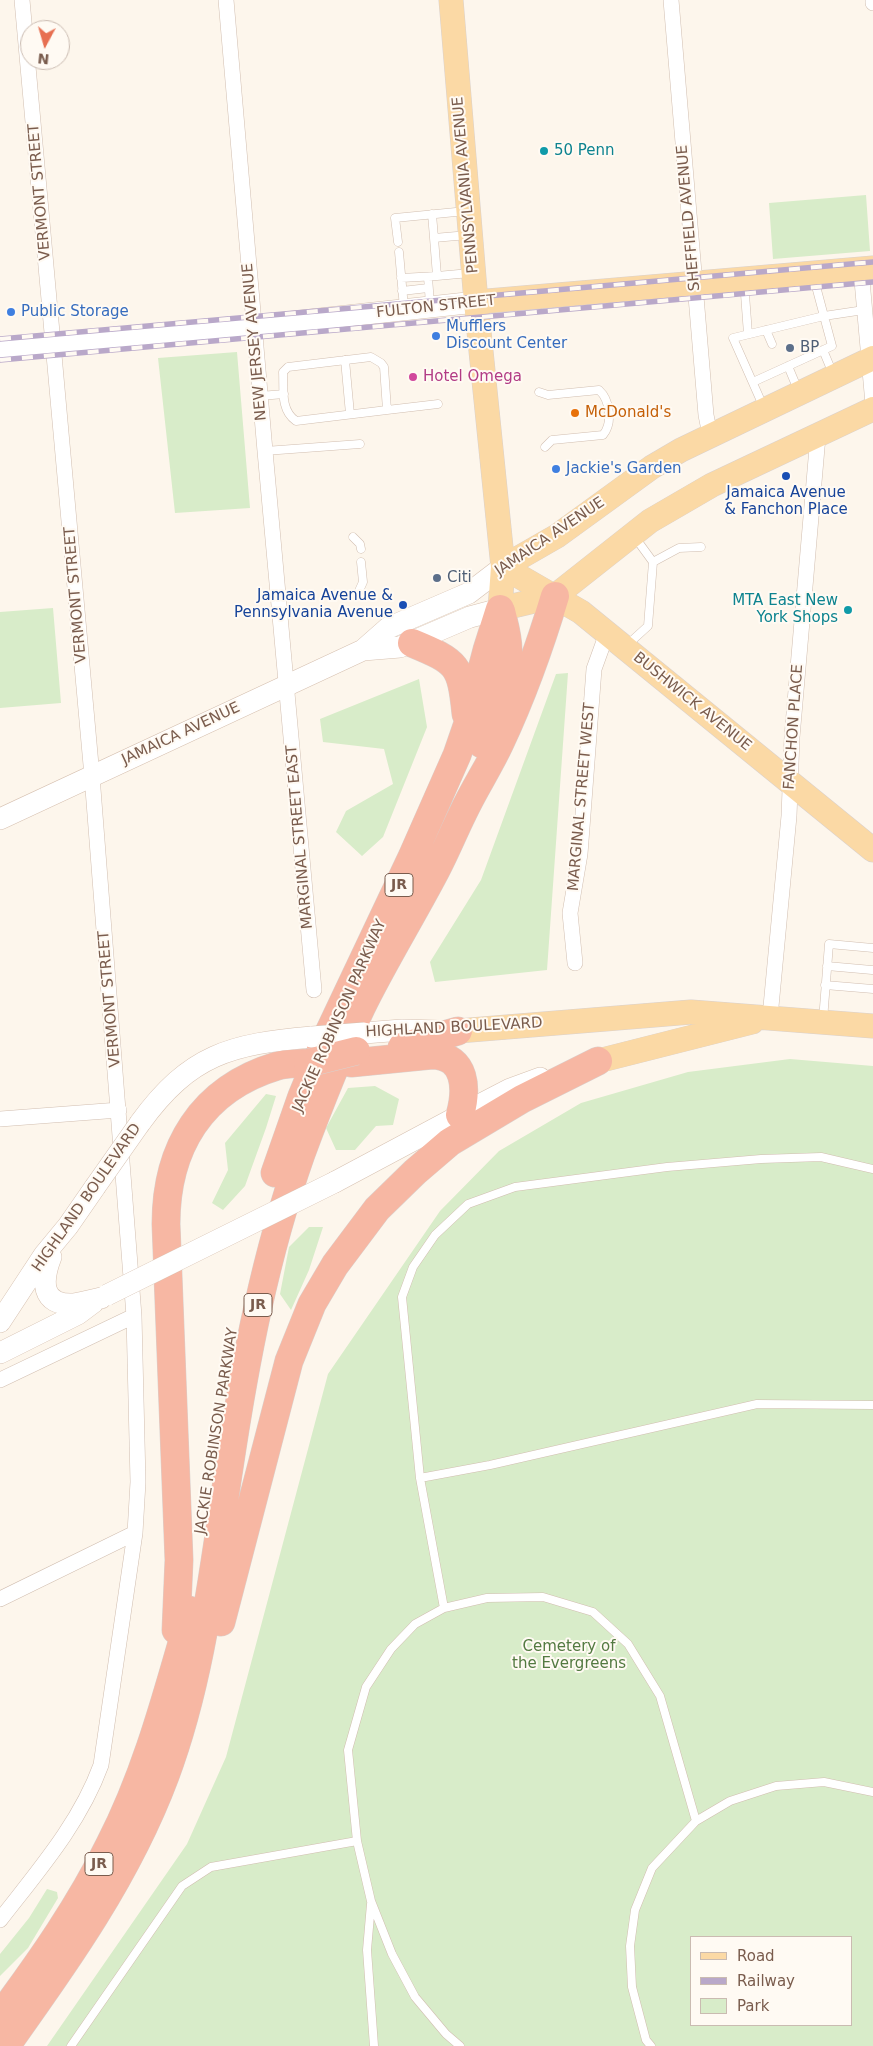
<!DOCTYPE html>
<style>
body{margin:0}
#map{position:relative;width:873px;height:2046px;overflow:hidden;background:#fdf6ec;font-family:"DejaVu Sans",sans-serif}
canvas{display:block}
.legend{position:absolute;left:690px;top:1936px;width:162px;height:90px;box-sizing:border-box;background:#fffaf3;border:1px solid #cabbb1;margin:0;padding:6px 9px;list-style:none;font-size:15px;color:#7a5c4d}
.legend li{display:flex;align-items:center;gap:10px;height:25px}
.legend b{width:25px;border:1px solid #cabbb1}
.north{position:absolute;left:20px;top:20px;width:50px;height:50px;box-sizing:border-box;background:#fffaf3;border:1px solid #cabbb1;border-radius:50%;rotate:186deg;font-size:14px;font-weight:700;line-height:20px;text-align:center;color:#7a5c4d}
.north::after{content:'';display:block;margin:auto;width:18px;height:22px;background:#e76f51;clip-path:polygon(50% 0,100% 100%,50% 72%,0 100%)}
</style>
<div id="map">
<canvas width="873" height="2046"></canvas>
<ul class="legend">
<li><b style="height:6px;background:#fbd9a5"></b>Road</li>
<li><b style="height:6px;background:#b9a8c9"></b>Railway</li>
<li><b style="height:14px;background:#d8ecc9"></b>Park</li>
</ul>
<div class="north">N</div>
</div>
<script>
const context = document.querySelector('canvas').getContext('2d');
context.lineJoin = 'round';
function fill(path, color) {
  context.fillStyle = color;
  context.fill(path, 'evenodd');
}
function trace(path, color, width, dash) {
  context.strokeStyle = color;
  context.lineWidth = width;
  context.lineCap = dash ? 'butt' : 'round';
  context.setLineDash(dash || []);
  context.stroke(path);
}
function drawText(font, color, halo, rows, align = 'center') {
  context.font = font + ' "DejaVu Sans",sans-serif';
  context.lineWidth = 4;
  context.setLineDash([]);
  context.textBaseline = 'middle';
  context.strokeStyle = halo;
  context.fillStyle = color;
  for (const [text, x, y, turn = 0] of rows) {
    context.save();
    context.translate(x, y);
    context.rotate((+turn || 0) * Math.PI / 180);
    context.textAlign = isNaN(turn) ? turn : align;
    if (halo) context.strokeText(text, 0, 0);
    context.fillText(text, 0, 0);
    context.restore();
  }
}
fill(new Path2D(`
 M866 195 870 251 773 259 769 203Z
 M237 352 250 508 175 513 158 358Z
 M53 608 61 703 0 708V612Z
 M568 673 547 970 435 982 430 962 481 880 556 674Z
 M419 679 427 727 383 837 362 856 336 832 346 811 393 784 384 749 323 742 320 719Z
 M790 1059 873 1066V2046H47L187 1844 226 1757 328 1374 440 1211 499 1151 581 1103 688 1072ZM692 1937H852V2025H692Z
 M375 1086 399 1099 393 1125 376 1126 355 1150H336L326 1128 348 1088Z
 M266 1094 276 1096 266 1128 245 1186 223 1210 212 1203 228 1170 225 1143Z
 M309 1227H323L309 1270 291 1310 280 1294 289 1247Z
 M47 1889 57 1892 58 1898 28 1948 0 1976V1954L29 1918Z`), '#d8ecc9');
const lane = new Path2D(`
 M432 214 434 238 468 235
 M434 238 437 276 470 273
 M398 242 395 218 466 211
 M399 252 404 308
 M428 277 430 304
 M401 278 437 276
 M744 281 748 334
 M402 291 428 288
 M766 330 772 344
 M823 350 833 374
 M371 357 381 363 384 367 387 410 296 421C280 410 284 389 283 372L288 367Z
 M345 360 350 414
 M788 366 798 390
 M753 382 832 346 813 275
 M539 392 548 395 599 390C610 400 613 423 603 435L552 440 545 447
 M260 396 284 394
 M764 408 733 338 824 316 864 310
 M387 410 438 404
 M265 451 360 444
 M353 537 360 544 361 549
 M653 562 679 548 701 547
 M358 593 363 582 361 562
 M626 646 648 626 653 562 634 536
 M827 966 872 970
 M825 985 873 989
 M823 1020 829 944 873 948
 M420 1478 490 1465 757 1404 873 1405
 M444 1608 420 1478 402 1297 413 1267 435 1235 468 1204 515 1187 667 1167 761 1159 821 1157 873 1169
 M371 1904 367 1950 374 2046
 M71 2046 182 1886 211 1867 357 1841
 M460 2046 446 2034 415 1997 392 1954 371 1901 357 1841 348 1750 366 1687 391 1649 415 1624 444 1608 487 1598 543 1597 593 1612 628 1644 660 1696 696 1821
 M651 2046 646 2040 632 1987 630 1946 635 1910 652 1868 696 1821 730 1801 776 1786 824 1782 873 1792`);
const street = new Path2D(`
 M226 0 265 451 314 990
 M671 0 706 415 710 435
 M873 0V3
 M861 269 873 404
 M575 963 570 913 580 854 594 669 607 633
 M770 1017 789 816 792 737 818 436
 M0 1119 119 1110
 M0 1380 134 1316
 M0 1599 135 1533
 M0 1920C38 1871 80 1823 101 1765L135 1533 138 1482 134 1316 92 776 22 0`);
const secondary = new Path2D(`
 M0 349 254 326 476 302
 M363 650 400 647 470 617 500 609
 M0 819 363 650 388 628 469 593 503 567
 M364 1033 402 1030 440 1031
 M140 1123C190 1054 231 1044 312 1037
 M335 1182 485 1102 510 1089 540 1078
 M51 1257C42 1280 40 1306 74 1304 82 1303 92 1300 101 1298
 M0 1322 44 1255 68 1226 95 1187
 M0 1353 78 1314 94 1302`);
const primary = new Path2D(`
 M451 0 476 302 503 567 500 609 555 596 650 521 712 485 873 409
 M476 302 873 268
 M503 567 581 612 873 850
 M503 567 557 536 652 467 681 450 873 358
 M458 1031 691 1012 873 1026
 M598 1061 752 1022`);
const highway = new Path2D(`
 M412 643C458 662 461 665 466 714
 M482 744C490 715 507 680 508 650 508 636 504 624 501 611
 M402 1047 458 1031
 M351 1063 432 1055C467 1056 467 1090 460 1115
 M275 1173 302 1096 324 1043 412 857 457 755 467 726 487 650 500 609
 M221 1622 289 1361 312 1304 335 1265 377 1209 415 1172 450 1142 522 1099 598 1061
 M176 1630 179 1560 166 1224C166 1148 201 1089 277 1066 287 1063 298 1064 308 1063
 M0 2016C41 1961 80 1905 110 1844 145 1776 165 1702 186 1629L189 1610
 M6 2046C67 1961 128 1875 165 1776 202 1677 213 1571 229 1468 245 1361 265 1256 301 1154 319 1105 339 1055 361 1008 384 961 412 916 436 870 446 851 454 831 463 813 474 789 489 767 500 743 522 696 540 646 555 596`);
trace(lane, '#d1beb0', 9);
trace(street, '#d1beb0', 16);
trace(secondary, '#d6c0b0', 22);
trace(primary, '#dad1cd', 25);
trace(highway, '#dad1cd', 29);
trace(lane, '#fff', 8);
trace(street, '#fff', 15);
trace(secondary, '#fff', 21);
trace(primary, '#fbd9a5', 24);
trace(highway, '#f7b7a3', 28);
const rail = new Path2D(`
 M0 339 873 262
 M0 360 873 282`);
trace(rail, '#b9a8c9', 5.5);
trace(rail, '#fffaf3', 4, [11]);
const secondaryBridge = new Path2D(`
 M312 1037 364 1033
 M95 1187 140 1123
 M107 1295 335 1182`);
const highwayBridge = new Path2D(`
 M308 1063 356 1051`);
trace(secondaryBridge, '#d6c0b0', 22, []);
trace(highwayBridge, '#dad1cd', 29, []);
trace(secondaryBridge, '#fff', 21);
trace(highwayBridge, '#f7b7a3', 28);
for (const [x, y, r, color] of [
 [544,151,5,"#0f9aa8"],
 [11,312,5,"#3f7fe0"],
 [436,336,5,"#3f7fe0"],
 [790,348,5,"#5c6f8a"],
 [413,377,5,"#d1479c"],
 [575,413,5,"#e8710a"],
 [556,469,5,"#3f7fe0"],
 [786,476,5,"#1a4fb4"],
 [437,578,5,"#5c6f8a"],
 [403,605,5,"#1a4fb4"],
 [848,610,5,"#0f9aa8"]
]) {
  const dot = new Path2D();
  dot.arc(x, y, r, 0, 2 * Math.PI);
  context.fillStyle = color;
  context.fill(dot);
  trace(dot, '#fffaf3', 2);
}
for (const [x, y, w] of [
 [399,885,28],
 [258,1305,28],
 [99,1864,28]
]) {
  const box = new Path2D();
  box.roundRect(x - w / 2, y - 11.5, w, 23, 4);
  context.fillStyle = '#fffaf3';
  context.fill(box);
  trace(box, '#7a5c4d', 1);
}
drawText('bold 14px', '#7a5c4d', null, [
 ["JR",399,885],
 ["JR",258,1305],
 ["JR",99,1864]
]);
drawText('15px', '#0d838f', '#fffaf3', [
 ["50 Penn",554,151],
 ["MTA East New",838,601,"right"],
 ["York Shops",838,618,"right"]
], 'left');
drawText('15px', '#7a5c4d', '#fffaf3', [
 ["PENNSYLVANIA AVENUE",466,185,-95],
 ["VERMONT STREET",40,192,-95],
 ["SHEFFIELD AVENUE",689,218,-95],
 ["FULTON STREET",436,307,-6],
 ["NEW JERSEY AVENUE",255,342,-95],
 ["JAMAICA AVENUE",550,537,-34],
 ["VERMONT STREET",76,595,-95],
 ["BUSHWICK AVENUE",692,702,39],
 ["FANCHON PLACE",794,727,-86],
 ["JAMAICA AVENUE",181,734,-25],
 ["MARGINAL STREET WEST",582,797,-85],
 ["MARGINAL STREET EAST",300,837,-95],
 ["VERMONT STREET",110,999,-95],
 ["JACKIE ROBINSON PARKWAY",340,1016,-66],
 ["HIGHLAND BOULEVARD",454,1028,-3],
 ["HIGHLAND BOULEVARD",87,1198,-55],
 ["JACKIE ROBINSON PARKWAY",217,1431,-81]
]);
drawText('15px', '#366cbe', '#fffaf3', [
 ["Public Storage",21,312],
 ["Mufflers",446,327],
 ["Discount Center",446,344],
 ["Jackie's Garden",566,469]
], 'left');
drawText('15px', '#4e5e75', '#fffaf3', [
 ["BP",800,348],
 ["Citi",447,578]
], 'left');
drawText('15px', '#b23c85', '#fffaf3', [
 ["Hotel Omega",423,377]
], 'left');
drawText('15px', '#c56008', '#fffaf3', [
 ["McDonald's",585,413]
], 'left');
drawText('15px', '#164399', '#fffaf3', [
 ["Jamaica Avenue",786,493],
 ["& Fanchon Place",786,510],
 ["Jamaica Avenue &",393,596,"right"],
 ["Pennsylvania Avenue",393,613,"right"]
]);
drawText('15px', '#537a41', '#fffaf3', [
 ["Cemetery of",569,1647],
 ["the Evergreens",569,1664]
]);
</script>
